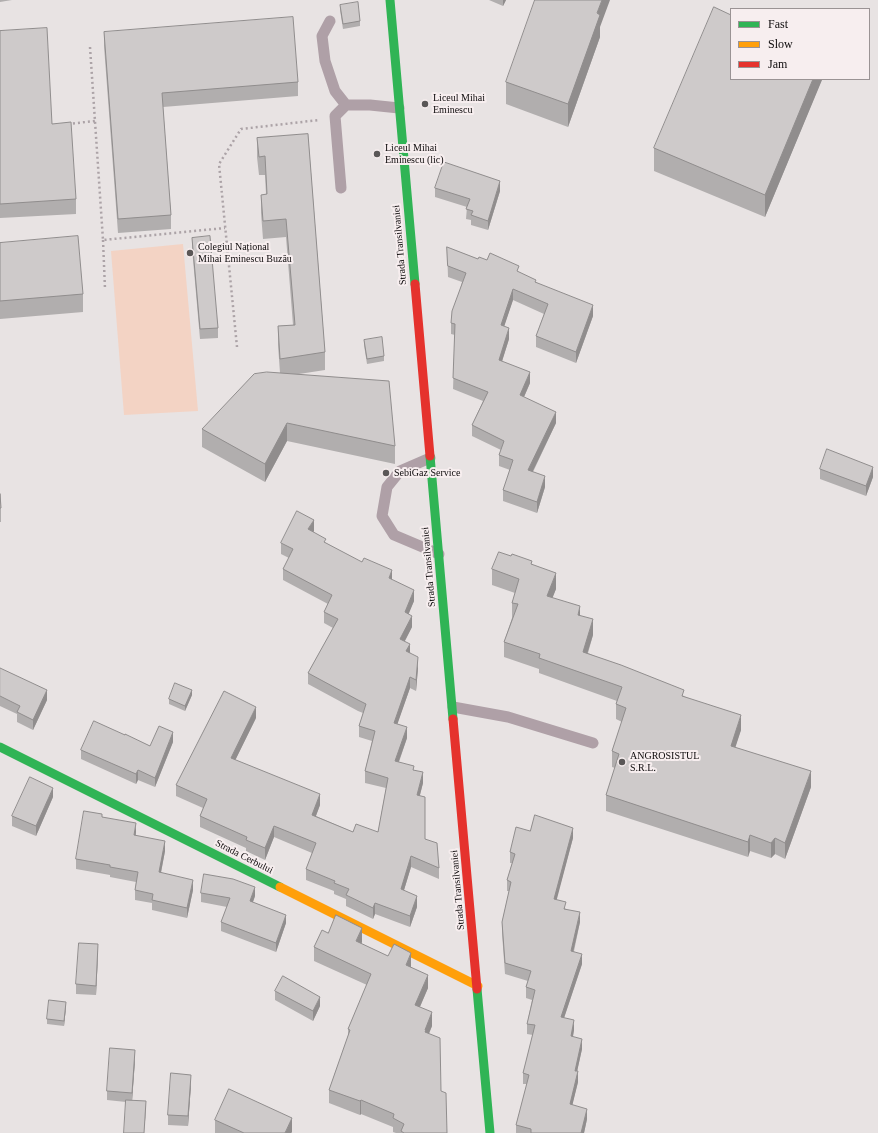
<!DOCTYPE html>
<meta charset="utf-8">
<style>
body{margin:0}
#map{position:relative;width:878px;height:1133px;overflow:hidden;background:#e8e3e3;font-family:Georgia,serif}
canvas{display:block}
.legend{position:absolute;left:730px;top:8px;width:140px;height:72px;box-sizing:border-box;background:#f7eeef;border:1px solid #9a9394;margin:0;padding:5px 7px;list-style:none;font-size:12px;color:#0e0b0c}
.legend li{display:flex;align-items:center;gap:8px;height:20px}
.legend b{width:20px;border:1px solid #9a9394}
</style>
<div id="map">
<canvas width="878" height="1133"></canvas>
<ul class="legend">
<li><b style="height:5px;background:#30b455"></b>Fast</li>
<li><b style="height:5px;background:#ff9f0a"></b>Slow</li>
<li><b style="height:5px;background:#e5322d"></b>Jam</li>
</ul>
</div>
<script>
const context = document.querySelector('canvas').getContext('2d');
context.lineJoin = 'round';
function fill(path, color) {
  context.fillStyle = color;
  context.fill(path, 'evenodd');
}
function trace(path, color, width, dash) {
  context.strokeStyle = color;
  context.lineWidth = width;
  context.lineCap = dash ? 'butt' : 'round';
  context.setLineDash(dash || []);
  context.stroke(path);
}
function drawText(font, color, halo, rows, align = 'center') {
  context.font = font + ' Georgia,serif';
  context.lineWidth = 4;
  context.setLineDash([]);
  context.textBaseline = 'middle';
  context.strokeStyle = halo;
  context.fillStyle = color;
  for (const [text, x, y, turn = 0] of rows) {
    context.save();
    context.translate(x, y);
    context.rotate((+turn || 0) * Math.PI / 180);
    context.textAlign = isNaN(turn) ? turn : align;
    if (halo) context.strokeText(text, 0, 0);
    context.fillText(text, 0, 0);
    context.restore();
  }
}
fill(new Path2D(`
 M183 244 198 411 124 415 111 251Z`), '#f3d3c4');
trace(new Path2D(`
 M90 47 103 240 225 228
 M68 124 95 121
 M103 240 105 289
 M237 347 219 164 241 129 319 120`), '#aca3a7', 2.5, [2, 3]);
trace(new Path2D(`
 M330 21 322 36 325 61 335 91 346 105H370L399 108
 M341 188 335 116 346 105
 M430 458 400 471 387 487 382 516 394 535 439 554
 M453 707 508 717 593 743`), '#afa0a7', 11);
trace(new Path2D(`
 M390 0 415 284
 M430 456 453 719
 M0 747 280 887
 M477 989 490 1133`), '#30b455', 9);
trace(new Path2D(`
 M280 887 478 986`), '#ff9f0a', 9);
trace(new Path2D(`
 M415 284 430 456
 M453 719 477 989`), '#e5322d', 9);
fill(new Path2D(`
 M0 0H12L0 2Z
 M489 0H506L503 6Z
 M340 5 360 21V26L343 29 340 10Z
 M600 27V37L568 127 506 104V82Z
 M0 31 52 124 76 199V214L0 218Z
 M104 32 298 82V96L163 107 171 215V229L118 233 104 46Z
 M822 79 765 217 654 171V148Z
 M308 134 325 352V370L299 374 395 446V464L287 441 265 482 202 447V429L280 373 278 345V326L293 325 286 237 263 239 261 213V195L266 194 265 175H259L257 157V138Z
 M435 188 500 191 488 230 471 225V220L466 219 467 207 435 197Z
 M192 238 218 328V338L200 339 192 248Z
 M0 243 83 294V312L0 319Z
 M447 247 478 259 519 272 593 316 576 363 536 347V336L544 314 513 300 504 326 509 339 502 361 530 383 524 397 556 423 533 472 545 487 537 513 503 501V490L510 470 499 466V455L501 450 472 436V425L483 401 453 389 455 335 451 334V323L462 282 448 277Z
 M364 340 384 356V361L367 364 364 345Z
 M820 469 873 477 866 496 820 479Z
 M0 494 1 508V522H0Z
 M314 531 313 532 326 543 392 580 414 601 408 614 412 627 405 641 410 652 418 668 416 691 410 688 397 724 407 738 399 762 414 770 423 783 420 795 425 839 439 868V879L411 867 404 890 417 907 410 927 375 914 373 919 346 906V899L334 894V891L306 880V869L312 853 274 837 265 860 246 851V848L200 827V816L203 808 176 796V785L256 718 235 760 320 805 316 816 353 832H378L386 788 365 783V771L372 741 359 737V726L363 713 358 711 308 684V673L333 628 324 623V612L328 604 283 580V569L289 558 281 554V543Z
 M532 564 556 589 552 598 580 615 593 635 588 653 684 696 741 730 735 747 811 787 785 859 775 854 771 858 750 851 748 857 606 811V795L615 768 612 767V751L622 722 616 719V704L617 701 539 673V669L504 657V642L512 618V603L515 593 492 585V569Z
 M0 668 47 700 33 730 17 722V714L0 706Z
 M192 695 185 711 169 704V699Z
 M125 735 150 746 173 742 155 787 138 780 136 784 81 759V750Z
 M53 797 36 836 12 826V816Z
 M102 817 136 832V836L165 851 161 873 193 890 187 918 152 910V903L135 900V890L136 882 110 877V875L76 869V859Z
 M530 831 573 838 556 900 580 922 574 951 582 964 564 1018 574 1030 573 1037 582 1049 577 1071 578 1082 572 1105 587 1119 584 1133H516V1125L527 1084H523V1073L533 1035 527 1034V1024L532 1000 526 998V987L528 981 505 974 502 933V922L509 891H507V880L512 863H510V852Z
 M201 893 255 896 253 902 286 923 276 952 221 931V922L227 907 201 902Z
 M328 933 362 942 361 944 411 967 428 988 420 1007 432 1026 429 1034 441 1091 447 1133H396L393 1132V1127L361 1114 360 1115 329 1103V1090L348 1036V1029L367 985 314 961V947Z
 M98 954 96 995 76 994V984Z
 M275 991 320 1006 313 1021 275 1000Z
 M66 1007 64 1026 47 1024V1019Z
 M135 1060 132 1100 146 1110 126 1102 107 1100V1091Z
 M191 1085 188 1126 168 1125V1115Z
 M215 1120 292 1132 291 1133H215Z`), '#b1aeae');
fill(new Path2D(`
 M503 0H506L503 6Z
 M602 0H610L600 27V37L568 127V104L597 13Z
 M813 79H822V80L765 217V195Z
 M500 181V191L488 230V221Z
 M513 289V300L501 336V325Z
 M593 305V316L576 363V352Z
 M509 328V339L499 371V360Z
 M530 372V383L520 406V395Z
 M556 412V423L528 481V470Z
 M287 423V441L265 482V464Z
 M873 467V477L866 496V486Z
 M545 476V487L537 513V502Z
 M314 520V531L308 541V529Z
 M392 570V581L389 578Z
 M556 573V589L547 612V596Z
 M414 590V601L405 623V612Z
 M580 606V622L578 615Z
 M412 616V627L400 650V639Z
 M593 619V635L583 667V652Z
 M410 644V655L406 651Z
 M418 657V668L416 691V680Z
 M410 677V688L394 734V723Z
 M47 690V700L33 730V720Z
 M192 690V695L185 711V706Z
 M256 707V718L231 769V758Z
 M741 715V730L731 761V746Z
 M407 727V738L395 772V761Z
 M173 732V742L155 787V778Z
 M138 770V780L136 784V774Z
 M811 771V787L785 859V843Z
 M423 772V783L417 806V795Z
 M53 788V797L36 836V826Z
 M320 794V805L312 826V815Z
 M136 823V832L134 845V835Z
 M274 826V837L265 860V848Z
 M573 828V838L554 910V899Z
 M750 835V851L748 857V842Z
 M775 838V854L771 858V843Z
 M165 841V851L159 882V872Z
 M411 856V867L401 900V889Z
 M193 880V890L187 918V908Z
 M255 887V896L250 910V901Z
 M417 896V907L410 927V916Z
 M375 903V914L373 919V908Z
 M580 912V922L571 961V951Z
 M286 915V923L276 952V943Z
 M362 928V942L356 955V941Z
 M98 944V954L96 995V986Z
 M411 953V967L406 978V965Z
 M582 954V964L561 1027V1017Z
 M428 975V988L415 1018V1005Z
 M320 997V1006L313 1021V1011Z
 M66 1002V1007L64 1026V1021Z
 M432 1012V1026L426 1040 425 1030Z
 M574 1020V1030L571 1046V1036Z
 M582 1039V1049L575 1081V1071Z
 M135 1050V1060L132 1102V1093Z
 M578 1071V1082L570 1115V1104Z
 M191 1075V1085L188 1126V1116Z
 M361 1100V1114L360 1115V1101Z
 M146 1101V1110L144 1133Z
 M587 1109V1119L584 1133H581Z
 M292 1118V1132L291 1133H285Z`), '#908d8d');
const building = new Path2D(`
 M535 0H602L597 13 600 15 568 104 506 82Z
 M358 2 360 21 343 24 340 5Z
 M714 7 731 15V79H813L765 195 654 148Z
 M293 17 298 82 162 93 171 215 118 219 104 32Z
 M47 28 52 124 71 122 76 199 0 204V31Z
 M308 134 325 352 280 359 278 326 295 325 286 219 263 221 261 195 267 194 265 156 259 157 257 138Z
 M444 162 500 181 488 221 471 215 473 211 466 209 470 199 435 188Z
 M78 236 83 294 0 301V243Z
 M210 236 218 328 200 329 192 238Z
 M447 247 478 259 479 257 487 260 490 253 519 266 517 271 536 280 535 282 593 305 576 352 536 336 548 304 513 289 501 325 509 328 499 360 530 372 520 395 556 412 528 470 545 476 537 502 503 490 513 460 499 455 504 441 472 425 488 392 453 378 455 324 451 323 452 311 466 273 448 266Z
 M382 337 384 356 367 359 364 340Z
 M267 372 389 381 395 446 287 423 265 464 202 429 254 374Z
 M827 449 873 467 866 486 820 469Z
 M0 494 1 508H0Z
 M297 511 314 520 308 529 326 539 324 542 362 562 364 558 392 570 389 578 414 590 405 612 412 616 400 639 410 644 406 651 418 657 416 680 410 677 394 723 407 727 395 761 414 766 413 770 423 772 417 795 425 797V839L437 843 439 868 411 856 401 889 417 896 410 916 375 903 373 908 346 895 349 889 334 883 335 881 306 869 316 843 274 826 265 848 246 840 247 837 200 816 207 799 176 785 224 691 256 707 231 758 320 794 312 815 353 832 356 824 378 832 388 778 365 771 375 731 359 726 366 704 358 700 308 673 338 619 324 612 332 595 283 569 293 549 281 543Z
 M499 552 511 556 512 554 532 561 531 564 556 573 547 596 580 606 578 615 593 619 583 652 621 665 684 690 682 696 741 715 731 746 811 771 785 843 775 838 771 843 750 835 748 842 606 795 619 754 612 751 626 708 616 704 622 687 539 658 540 654 504 642 518 604 512 603 519 579 492 569Z
 M0 668 47 690 33 720 17 712 20 706 0 696Z
 M175 683 192 690 185 706 169 699Z
 M94 721 125 735V734L150 746 159 726 173 732 155 778 138 770 136 774 81 750Z
 M30 777 53 788 36 826 12 816Z
 M84 811 102 814V817L136 823 134 835 165 841 159 872 193 880 187 908 152 900 153 894 135 890 138 872 110 867V865L76 859Z
 M535 815 573 828 554 899 566 902 564 909 580 912 571 951 582 954 561 1017 574 1020 571 1036 582 1039 575 1071H578L570 1104 587 1109 581 1133H531V1129L516 1125 529 1075 523 1073 535 1025 527 1024 535 990 526 987 531 971 505 963 502 922 511 882 507 880 515 854 510 852 516 827 530 831Z
 M204 874 233 879 255 887 250 901 286 915 276 943 221 922 230 898 201 893Z
 M336 915 362 928 356 941 388 956 394 944 411 953 406 965 428 975 415 1005 432 1012 425 1030H426L425 1032 440 1038 441 1091 446 1093 447 1133H404L401 1131 404 1124 393 1118 394 1114 361 1100 360 1101 329 1090 350 1030 348 1029 371 974 314 947 322 930 328 933Z
 M79 943 98 944 96 986 76 984Z
 M283 976 320 997 313 1011 275 991Z
 M49 1000 66 1002 64 1021 47 1019Z
 M110 1048 135 1050 132 1093 107 1091Z
 M171 1073 191 1075 188 1116 168 1115Z
 M229 1089 292 1118 285 1133H244L215 1120Z
 M126 1100 146 1101 144 1133H124Z`);
fill(building, '#cecaca');
trace(building, '#908d8d', 1);
for (const [x, y, r, color] of [
 [425,104,4,"#5a5757"],
 [377,154,4,"#5a5757"],
 [190,253,4,"#5a5757"],
 [386,473,4,"#5a5757"],
 [622,762,4,"#5a5757"]
]) {
  const dot = new Path2D();
  dot.arc(x, y, r, 0, 2 * Math.PI);
  context.fillStyle = color;
  context.fill(dot);
  trace(dot, '#f7eeef', 1.5);
}
drawText('10px', '#0e0b0c', '#f7eeef', [
 ["Liceul Mihai",433,98],
 ["Eminescu",433,110],
 ["Liceul Mihai",385,148],
 ["Eminescu (lic)",385,160],
 ["Colegiul Național",198,247],
 ["Mihai Eminescu Buzău",198,259],
 ["SebiGaz Service",394,473],
 ["ANGROSISTUL",630,756],
 ["S.R.L.",630,768]
], 'left');
drawText('10px', '#0e0b0c', '#f7eeef', [
 ["Strada Transilvaniei",400,245,-95],
 ["Strada Transilvaniei",429,567,-95],
 ["Strada Cerbului",244,857,27],
 ["Strada Transilvaniei",458,890,-95]
]);
</script>
